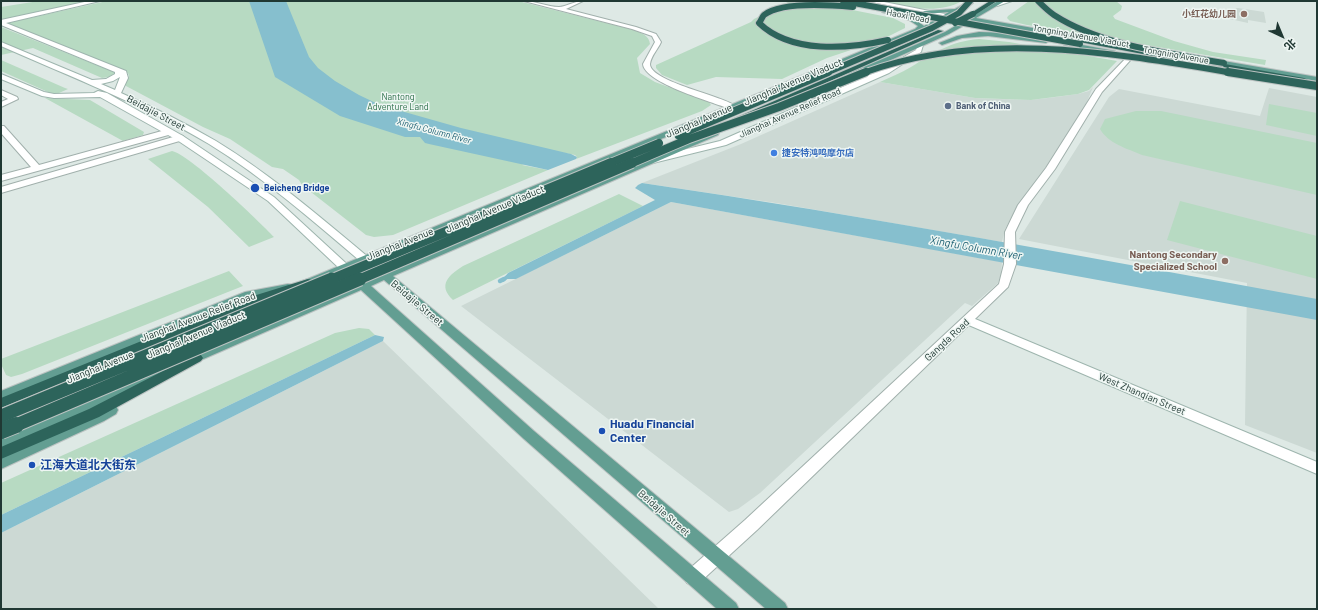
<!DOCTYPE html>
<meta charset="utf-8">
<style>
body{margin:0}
#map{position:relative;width:1318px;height:610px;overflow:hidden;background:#dee9e5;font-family:Barlow,"Noto Sans SC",sans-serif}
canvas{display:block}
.frame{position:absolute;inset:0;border:2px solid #203833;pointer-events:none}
.north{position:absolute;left:1262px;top:16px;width:40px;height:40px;-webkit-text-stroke:3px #eef6f3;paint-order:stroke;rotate:136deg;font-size:11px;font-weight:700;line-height:16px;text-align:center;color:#203833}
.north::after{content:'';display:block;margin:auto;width:14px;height:18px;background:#203833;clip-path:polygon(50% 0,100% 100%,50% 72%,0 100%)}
</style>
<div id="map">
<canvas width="1318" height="610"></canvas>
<div class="frame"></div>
<div class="north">北</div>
</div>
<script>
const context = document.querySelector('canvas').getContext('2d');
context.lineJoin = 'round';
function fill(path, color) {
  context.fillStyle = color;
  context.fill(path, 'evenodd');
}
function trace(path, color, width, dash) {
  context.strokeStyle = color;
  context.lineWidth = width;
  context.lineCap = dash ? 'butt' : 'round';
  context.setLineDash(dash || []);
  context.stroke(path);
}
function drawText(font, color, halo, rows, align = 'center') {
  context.font = font + ' Barlow,"Noto Sans SC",sans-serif';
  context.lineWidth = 3;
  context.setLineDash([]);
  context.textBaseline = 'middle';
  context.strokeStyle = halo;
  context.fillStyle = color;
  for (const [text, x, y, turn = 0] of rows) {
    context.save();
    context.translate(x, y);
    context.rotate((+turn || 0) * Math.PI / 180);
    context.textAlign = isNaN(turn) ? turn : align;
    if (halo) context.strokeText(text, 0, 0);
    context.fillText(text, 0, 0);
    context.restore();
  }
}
fill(new Path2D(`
 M1238 8 1264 12 1266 23 1248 20V23L1221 17 1227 9Z
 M880 82 975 98 997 99 1031 100 1056 97 1078 94 1089 91 1093 87 1082 114 1054 157 1017 208 1005 229 1002 242 776 203 642 183 741 144Z
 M1269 88 1317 97V453L1245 425 1247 283 1019 239 1109 97 1119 89 1260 116Z
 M671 202 1002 262 1001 274 998 283 972 306 965 303 760 493 738 509 729 512 461 306Z
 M383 341 659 609H1V533Z`), '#ccd9d4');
fill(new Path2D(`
 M39 1H90L1 21V7Z
 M107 1H518L634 30C641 33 649 35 650 44L637 58 640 73 655 82 709 102 711 105 702 111 576 159 577 157 575 155 554 151 522 165 548 170 393 235 374 237 366 235 302 185 299 180 283 169 272 167 230 139 203 127 126 86 125 85 129 76 128 73 7 23Z
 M790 1H807L893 18 905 24V28L881 40 827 58 782 79 716 77 687 85 662 75 656 68V65L751 22 754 19Z
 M880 1H962C937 15 907 7 880 1Z
 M1029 1H1116L1122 6 1121 10 1113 16 1115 19 1174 41 1213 52 1266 60 1265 65 1027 25 1010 21 1007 18 1008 16Z
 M1 27 114 72V74L109 77 102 78 33 48 1 55Z
 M979 39 1009 42 1117 61 1089 90 1078 94 1031 100 975 98 880 82C890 77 901 73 911 67 934 53 951 41 979 39Z
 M1 60 65 88 68 89 59 93H50L1 71Z
 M45 98 90 100 144 132 143 135 123 141Z
 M1269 104 1317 113V136L1266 125Z
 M1136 111H1161L1317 143V195L1142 155C1126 148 1109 144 1100 129L1105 119Z
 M172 151C188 153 260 222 274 237L249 247 208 207 148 159Z
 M619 194 643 206 453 300C437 285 449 275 463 266Z
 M1180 201 1317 236V279L1167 240Z
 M229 271 243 286 22 374 11 377 6 375 1 364V359Z
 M359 328 369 329 375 335 1 515V483L335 333Z`), '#b7dac2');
fill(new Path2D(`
 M249 1H286L309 57 318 68 335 81 359 95 380 105 461 128 571 154 577 157 576 159 548 170 429 144 425 143 420 137H405L340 116 275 77Z
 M642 183C868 216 1092 258 1317 299V320L671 202 516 279H503L508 273 655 200 635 188 638 185Z
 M375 335 384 337 383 341 1 533V515Z`), '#86bfce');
trace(new Path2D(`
 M503 280 507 277`), '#86bfce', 3.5);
trace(new Path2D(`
 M500 281 504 279`), '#86bfce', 4.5);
const street = new Path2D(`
 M524 1C536 1 547 7 559 7 566 7 574 1 583 1L566 9 636 27 656 34 661 42C658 49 651 56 650 64 650 82 725 96 737 107L736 109H730C713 102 644 83 643 64L655 42 652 36 632 29Z
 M1129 55 1134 56 1102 92 1055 169 1028 205 1015 232 1016 264 1008 287 757 530 699 583 693 585 687 583 684 577 687 571 745 520 999 284 1004 264 1005 232 1018 205 1046 168 1096 89Z
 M1 90 17 97 18 99 1 107V102L8 99 1 95Z
 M1 126H4L39 165 169 129 173 132 172 134 1 181V175L31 167 1 133Z
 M180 135 183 136 184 138 183 140 1 193V187Z`);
const secondary = new Path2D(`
 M89 1H100L6 23 126 71 128 78 121 93C153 107 185 123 216 141 270 174 319 216 368 257L370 259 368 261H360C312 220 264 178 209 144 144 105 71 77 1 46V42L92 80 106 79 115 74V72L1 25V20ZM120 77 115 90 101 84 113 81Z
 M828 1H839L858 6 855 8Z
 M866 1H879L950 15 947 17Z
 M1002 1H1012L997 6 994 4Z
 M918 44 923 45 921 52 889 73 726 145 653 163 649 160 650 158 720 141 883 69 916 50Z
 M1 74 44 92 54 94 94 93 98 91 107 93 183 136 274 197 350 267 348 269H340L268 201 177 140 100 97 54 98 42 96 1 79Z
 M968 316 1317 462V474L964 323 962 320 964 317Z`);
const primary = new Path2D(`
 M998 1H1005L976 18 1079 36 1082 38 1079 40 972 21 949 34 855 76H852L848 74 945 32Z
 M968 2 973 3 926 29 302 288 298 289 293 288 288 290 252 298 1 401V391L245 292 288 284 293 285 915 29 918 26 909 20 882 12V10L913 18 924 26 949 12 926 14 923 12 924 11 955 9Z
 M979 32 1008 33 1046 39 1049 41 1046 43 988 36 962 38 942 45 939 43 957 36Z
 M1066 42 1115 51 1118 53 1115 55 1064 45 1063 44Z
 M1212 59 1317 77V81L1210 62V60Z
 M715 130 718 131 719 133 718 135 393 276 785 603 788 609H766L384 280 371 286 534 431 736 603 739 609H717L524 439 361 290 192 364 187 365 182 364 180 361 182 358 355 284 353 282 355 280 359 279 364 280 377 274 374 271 376 269 380 268 386 271Z
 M161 368 166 370 168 373 166 376 1 449V437Z
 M111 405 116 406 118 410 116 414 104 421 1 469V456Z`);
const highway = new Path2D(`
 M990 1H997L975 15H971V13Z
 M938 30 943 31 740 121H734L733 119Z
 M1066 36 1174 56 1177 58 1174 60 1064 39V37Z
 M1208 61 1304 78 1308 80 1304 82 1206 64 1205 63Z
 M308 279 312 280 314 282 312 284 258 303 1 408V398L250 297Z
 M196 354 201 355 203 358 201 361 99 417 1 459V447L89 409Z`);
trace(street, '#a1b0ac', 2);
trace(secondary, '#9eb5ae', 2);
trace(primary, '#bcc3c2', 2);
trace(highway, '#bcc3c2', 2);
fill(street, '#fff');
fill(secondary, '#fff');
fill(primary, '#639e92');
fill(highway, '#2d645b');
const highwayBridgeFar4 = new Path2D(`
 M843 1 1080 44
 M1038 1C1043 6 1048 11 1054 15 1102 46 1169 53 1224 63
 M853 7C831 5 782 1 764 15 762 17 761 21 759 23 791 54 848 49 888 40
 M955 23 973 14
 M826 73 932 28 959 13 970 1
 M863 73C982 29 1113 53 1234 73`);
const highwayBridgeFar3 = new Path2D(`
 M1228 72 1317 86
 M678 135 828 72
 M608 164 659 143
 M630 164 689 139 779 107 866 72`);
const highwayBridgeFar2 = new Path2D(`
 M330 280 611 163
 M358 280 632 163`);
const highwayBridgeFar1 = new Path2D(`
 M1 416 332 279
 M14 426 360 279`);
const highwayBridge = new Path2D(`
 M1 431 16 425`);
trace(highwayBridgeFar4, '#bcc3c2', 8, []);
trace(highwayBridgeFar3, '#bcc3c2', 10, []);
trace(highwayBridgeFar2, '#bcc3c2', 12, []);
trace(highwayBridgeFar1, '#bcc3c2', 15, []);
trace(highwayBridge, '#bcc3c2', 18, []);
trace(highwayBridgeFar4, '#2d645b', 6);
trace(highwayBridgeFar3, '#2d645b', 8);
trace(highwayBridgeFar2, '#2d645b', 10);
trace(highwayBridgeFar1, '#2d645b', 13);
trace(highwayBridge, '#2d645b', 16);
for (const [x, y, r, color] of [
 [1244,14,4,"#8d6e63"],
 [948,106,4,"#5c6f8a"],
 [774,153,4,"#3f7fe0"],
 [255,188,5,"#1a4fb4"],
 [1225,261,4,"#8d6e63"],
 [602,431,4,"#1a4fb4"],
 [32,465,4,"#1a4fb4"]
]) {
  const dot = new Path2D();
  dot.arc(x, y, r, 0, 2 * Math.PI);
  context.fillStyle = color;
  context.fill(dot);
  trace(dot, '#eef6f3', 1.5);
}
drawText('bold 9px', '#785e54', '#eef6f3', [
 ["小红花幼儿园",1236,14]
], 'right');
drawText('9px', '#203833', '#eef6f3', [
 ["Haoxi Road",908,16,11],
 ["Tongning Avenue Viaduct",1081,36,10],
 ["Tongning Avenue",1176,55,10],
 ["Jianghai Avenue Relief Road",790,113,-24]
]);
drawText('9px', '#2b6e49', '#eef6f3', [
 ["Nantong",398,97],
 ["Adventure Land",398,107]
]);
drawText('bold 9px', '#4e5e75', '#eef6f3', [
 ["Bank of China",956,106]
], 'left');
drawText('italic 9px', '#1c5f72', '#eef6f3', [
 ["Xingfu Column River",434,131,15]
]);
drawText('bold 9px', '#366cbe', '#eef6f3', [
 ["捷安特鸿鸣摩尔店",782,153]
], 'left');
drawText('bold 9px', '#164399', '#eef6f3', [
 ["Beicheng Bridge",264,188]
], 'left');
drawText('10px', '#203833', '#eef6f3', [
 ["Jianghai Avenue Viaduct",793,82,-23],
 ["Beidajie Street",156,113,28],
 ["Jianghai Avenue",699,121,-23],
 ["Jianghai Avenue Viaduct",495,209,-23],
 ["Jianghai Avenue",400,244,-22],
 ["Beidajie Street",417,303,40],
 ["Jianghai Avenue Relief Road",198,317,-21],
 ["Jianghai Avenue Viaduct",196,335,-23],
 ["Gangda Road",947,340,-43],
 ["Jianghai Avenue",100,367,-22],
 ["West Zhanqian Street",1142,394,23],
 ["Beidajie Street",664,513,41]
]);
drawText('bold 10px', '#785e54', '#eef6f3', [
 ["Nantong Secondary",1217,255],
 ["Specialized School",1217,267]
], 'right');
drawText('italic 11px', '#1c5f72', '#eef6f3', [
 ["Xingfu Column River",976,248,10]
]);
drawText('bold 12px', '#164399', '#eef6f3', [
 ["Huadu Financial",610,424],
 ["Center",610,438],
 ["江海大道北大街东",40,465]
], 'left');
</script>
